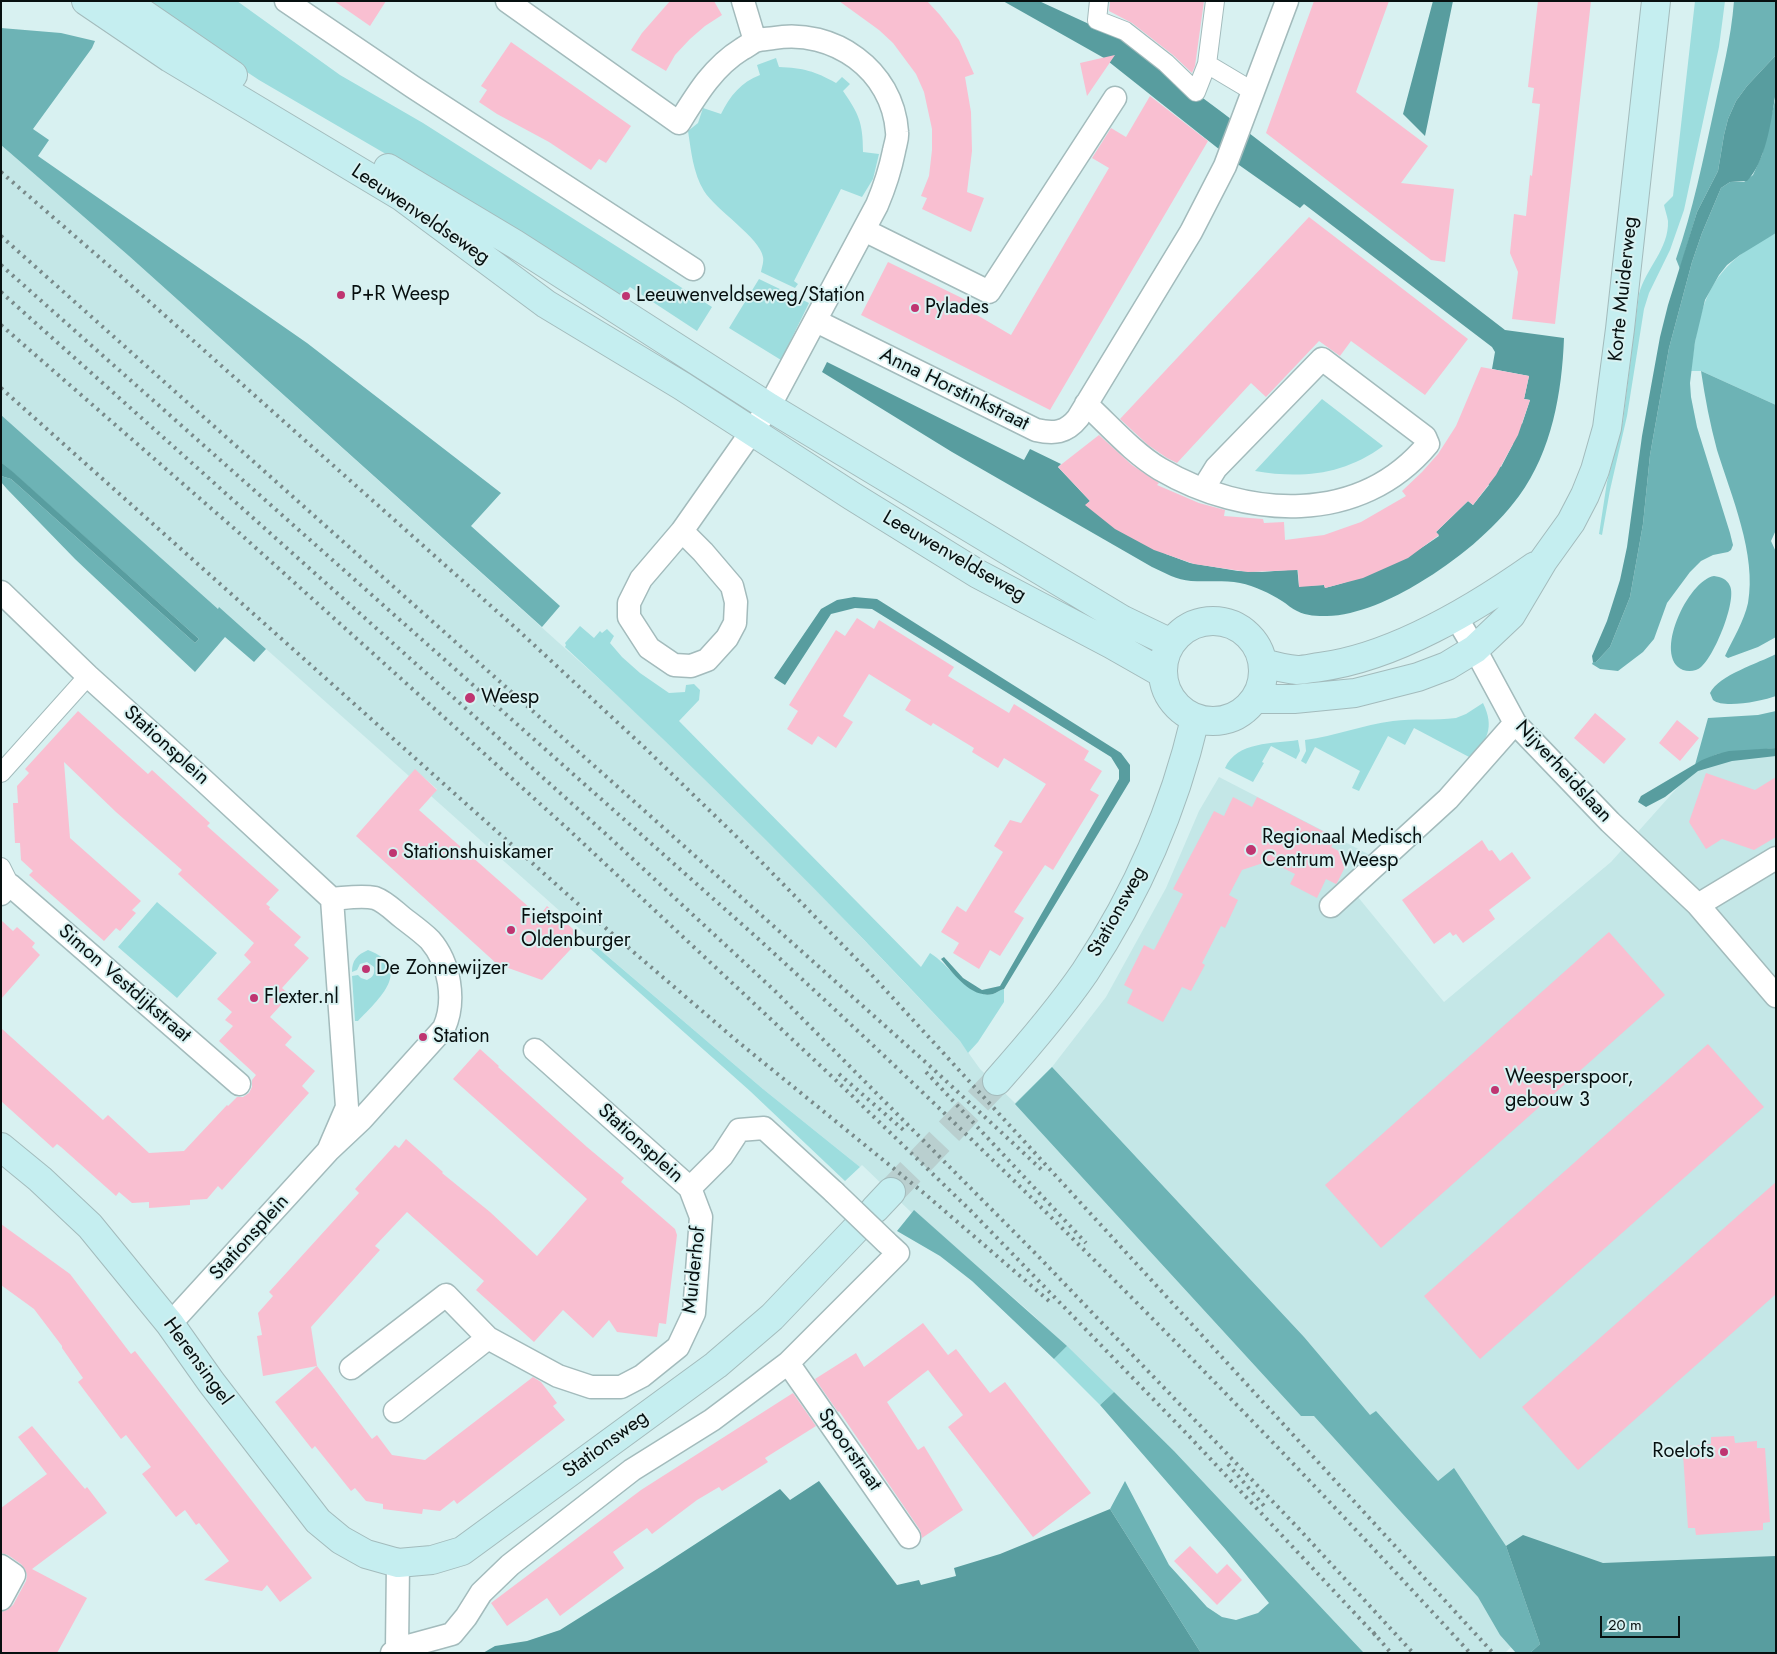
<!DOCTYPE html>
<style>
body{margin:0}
#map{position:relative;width:1777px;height:1654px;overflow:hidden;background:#d8f1f1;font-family:Jost,sans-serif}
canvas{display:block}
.frame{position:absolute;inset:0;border:2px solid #071010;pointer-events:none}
.scale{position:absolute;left:1600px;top:1616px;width:80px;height:22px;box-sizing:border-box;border:2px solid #071010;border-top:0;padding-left:6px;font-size:15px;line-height:18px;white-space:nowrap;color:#071010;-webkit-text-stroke:4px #d8f1f1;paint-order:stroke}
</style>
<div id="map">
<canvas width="1777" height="1654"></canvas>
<div class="frame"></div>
<div class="scale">20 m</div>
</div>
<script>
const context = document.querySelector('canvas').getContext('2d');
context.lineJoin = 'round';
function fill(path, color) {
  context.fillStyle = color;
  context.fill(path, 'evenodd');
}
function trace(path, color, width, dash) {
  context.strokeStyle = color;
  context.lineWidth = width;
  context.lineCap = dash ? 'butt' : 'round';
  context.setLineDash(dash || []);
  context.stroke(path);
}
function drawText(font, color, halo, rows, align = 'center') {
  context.font = font + ' Jost,sans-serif';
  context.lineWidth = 4;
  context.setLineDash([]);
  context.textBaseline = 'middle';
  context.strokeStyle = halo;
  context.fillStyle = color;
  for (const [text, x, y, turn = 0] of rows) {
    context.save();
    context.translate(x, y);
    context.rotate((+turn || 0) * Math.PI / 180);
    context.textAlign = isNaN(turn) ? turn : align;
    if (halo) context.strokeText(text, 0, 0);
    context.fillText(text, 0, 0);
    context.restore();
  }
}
fill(new Path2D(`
 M1 145 129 256 618 696 710 783 801 874 960 1041 980 1069 1015 1103 1052 1067 1106 997 1166 888 1199 811 1219 777 1370 855 1344 880 1444 1002 1611 862 1694 769 1713 761 1776 753V1651L1540 1644 1530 1653H1516L1511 1647 1505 1653H1364L1174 1451 1031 1313 914 1211 912 1213 862 1165 860 1167 763 1089 591 942 593 940 590 938 431 796 437 789 415 770 409 776 220 608 218 609 1 416Z`), '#c4e7e7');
fill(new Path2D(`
 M140 1H237L340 75 423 123 712 307 697 331 630 287 622 296 415 171 259 80Z
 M1695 1H1725L1719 47 1684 210 1670 250 1649 293 1644 309 1627 416 1610 490 1602 535 1599 534 1607 482 1623 421 1639 294C1646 268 1669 249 1668 221 1667 215 1665 210 1664 205L1673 196Z
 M776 58 779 67C803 68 815 71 836 83L842 77 850 84 843 91C859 114 863 123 863 152L879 154 873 179 862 197 841 189 794 281 798 284 795 288 761 272C762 267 764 261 763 257 760 238 716 210 704 191 693 173 691 150 688 131L698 123 703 108 721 114C730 96 741 82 760 75L757 65Z
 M1776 233V405L1701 371H1691C1700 301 1708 267 1776 233Z
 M759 279 809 303 781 360 729 328Z
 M1322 399 1383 446C1344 475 1301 479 1255 471Z
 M580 626 594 638 600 631 602 633 607 629 614 636 610 643 622 657 640 673 669 693 685 692 686 685 694 684 700 690 699 700 679 721 921 967 930 953C949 964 970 999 993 994 996 993 1000 990 1004 989V1002L978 1042 968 1053 960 1041C833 905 702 773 565 647L566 645 565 643Z
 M1483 703C1495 728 1487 740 1471 758L1414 728 1405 745 1388 736 1359 791 1352 788 1360 771 1315 747 1306 764 1301 761 1306 751 1305 740C1335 736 1363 725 1393 721 1414 718 1435 721 1456 718L1466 714Z
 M1298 740 1300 751 1296 759 1271 746 1262 762 1264 763 1253 782 1225 768C1237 741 1273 744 1298 740Z
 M157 902 217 953 177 998 118 947Z
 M590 938 593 941 592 943 763 1089 860 1167 845 1181 750 1091 585 944Z
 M368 950C415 968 378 1000 358 1021H355L352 976 358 975 361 978 367 980C373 977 375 974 374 967L367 962 360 964 357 970 352 972C352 960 357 955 368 950Z
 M1067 1346 1114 1392 1100 1405 1054 1359Z`), '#9dddde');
fill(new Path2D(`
 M1734 1H1776V55L1747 86 1736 101 1728 119 1724 135 1718 171 1697 212 1680 269 1676 259C1693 210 1703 160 1714 110 1722 73 1731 40 1734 1Z
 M1 28 61 33 95 41 92 48 33 129 49 140 38 156 307 343 501 493 471 526 560 606 542 627 129 256 1 145Z
 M1776 96V233L1740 255 1727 265 1719 275 1705 300 1695 342 1690 383 1691 397 1697 427 1730 533 1733 545 1731 550 1728 552 1713 555 1701 561 1690 572 1667 603 1654 639 1643 652 1618 671 1600 669 1592 664 1593 662H1596L1610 647 1630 597 1643 524 1650 455 1669 348 1692 262 1702 233 1721 188 1730 182H1744L1753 175 1762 155Z
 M1701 371 1776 405V530L1771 541 1776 552V637L1758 647 1728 658 1725 656C1733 639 1744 621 1748 603 1757 555 1731 495 1717 450 1710 424 1705 398 1701 371Z
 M1 415 218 609 219 607 266 649 254 662 225 637 195 672 75 559 7 489 1 482V476L11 479 195 643 199 639 1 462Z
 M1714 576C1721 577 1727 579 1730 586 1737 601 1714 657 1701 667 1697 671 1689 672 1683 670 1652 657 1688 580 1714 576Z
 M1776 654V696C1762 701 1724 709 1713 700L1710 693C1719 675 1759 663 1776 654Z
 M1776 711V748L1717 754 1695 765 1708 718 1758 715Z
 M1052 1067 1304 1337 1370 1415 1376 1411 1438 1481 1454 1468 1506 1546 1540 1644 1530 1653H1516L1500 1635 1478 1597 1314 1416H1301L1015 1104Z
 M914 1210 1067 1346 1054 1359 972 1281 940 1256 897 1231Z
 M1114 1392 1174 1451 1364 1653H1201L1110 1509 1125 1481 1169 1565 1207 1607 1222 1617 1236 1620 1258 1613 1269 1603 1226 1550 1100 1405Z`), '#6db3b5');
fill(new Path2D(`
 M1003 1H1039L1126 41 1223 113 1505 330 1564 338C1562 392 1552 451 1519 496 1493 531 1456 561 1419 583 1395 598 1356 616 1327 616 1317 616 1307 616 1297 611 1292 609 1287 604 1282 601 1269 593 1255 586 1240 583 1224 580 1207 582 1191 581 1177 580 1165 573 1152 567L952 452 822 372 827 362 1024 460 1030 449 1061 464 1058 467 1090 501 1086 505 1166 554 1190 563 1238 571 1262 572 1288 570 1297 566 1299 586 1324 585 1325 588C1367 577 1404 561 1439 536L1436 532 1468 501 1473 505 1489 485 1484 481 1496 464 1501 467 1513 444 1508 441 1516 422 1522 424 1530 400 1524 399 1529 376 1492 369 1495 352 1492 347 1304 204 1300 208 1239 165 1104 58Z
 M1433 1H1453L1425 136 1403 114Z
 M1776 55C1776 68 1777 84 1775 97 1771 123 1765 163 1747 181L1730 182 1721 188 1702 233 1692 262 1669 348 1650 455 1643 524 1630 597 1610 647 1596 662H1593L1592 656 1607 621 1620 580 1627 547 1642 436 1660 337 1668 305 1697 212 1718 171 1724 135 1728 119 1736 101 1747 86Z
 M1 462 13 472 199 639 195 643 11 479 1 476Z
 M854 597 877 599 1121 753 1130 765V781L1004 989C1000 990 996 993 993 994 971 999 953 973 941 959L944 957 963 978 982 990 1000 986 1119 779V770L1111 757 872 609 855 608 831 614 785 685 774 678 821 609 837 600Z
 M1776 748V756L1732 761 1698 771 1665 797 1646 807 1638 802 1641 796 1702 760 1717 754 1729 751Z
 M819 1481 897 1585 919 1580 921 1585 956 1576 954 1568 1000 1554 1110 1509 1201 1653H483L495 1646 527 1641 560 1630 657 1569 780 1489 790 1500Z
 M1523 1535 1603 1563 1776 1556V1653H1530L1540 1644 1506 1546Z`), '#589d9f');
fill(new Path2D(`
 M334 1H386L370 26Z
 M670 1H714L722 15 705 26 690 39 675 55 666 71 631 50 642 33Z
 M839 1H927L940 15 959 40 974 74 965 77 971 112 972 151 967 192 984 198 971 232 922 209 927 198 921 196 929 176 932 150V129L924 92 916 74 893 43 879 30Z
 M1110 1H1204L1195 66 1192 73 1173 55 1132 23 1109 11Z
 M1314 1H1389L1356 92 1428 146 1401 183 1454 189 1445 262 1431 260 1266 133Z
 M1538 1H1591L1555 324 1512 319 1518 272 1510 253 1514 214 1526 216 1530 175 1532 176 1540 104 1532 103 1534 88 1528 87Z
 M511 42 631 126 606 163 599 159 591 170 549 142 497 114 479 102 487 90 481 86Z
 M1115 55 1087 96 1080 63Z
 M1150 96 1208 141 1050 410 861 315 888 262 968 301 965 308 1011 335 1109 168 1092 158 1111 128 1126 137Z
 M1309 217 1468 339 1425 395 1351 341 1340 356 1319 341 1266 397 1251 383 1177 463 1167 458 1148 445 1120 419Z
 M1481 367 1529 376 1524 399 1530 400 1518 435 1496 475 1473 505 1468 501 1436 532 1439 535 1408 558 1363 578 1325 588 1324 585 1299 587 1298 570 1248 572 1194 564 1154 550 1115 529 1085 505 1090 501 1058 467 1099 435 1132 465 1159 483 1157 485 1199 503 1225 510 1224 516 1263 519 1264 523 1284 522 1285 540 1324 535 1361 522 1406 496 1402 491 1422 472 1438 454 1456 426Z
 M857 618 874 629 879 620 954 667 948 676 1009 713 1014 704 1089 751 1084 760 1102 771 1090 790 1099 795 1053 870 1045 865 1014 912 1024 918 1000 956 990 950 979 969 953 953 959 943 941 932 957 906 966 912 1003 852 994 846 1010 820 1021 823 1046 784 1004 758 998 768 972 752 974 748 933 723 931 726 905 710 911 700 869 674 843 716 853 722 836 748 818 736 812 745 787 729 798 711 789 705 836 630 845 636Z
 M78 711 148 774 152 770 210 823 207 826 279 890 266 904 270 907 269 909 301 937 294 945 309 958 282 988 290 995 270 1017 292 1037 285 1045 315 1071 302 1086 309 1093 222 1190 218 1186 207 1199 190 1200V1205L149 1208V1202L132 1203 119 1192 116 1196 61 1147 57 1144 53 1148 1 1101V1028L103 1120 108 1115 149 1153 184 1151 227 1105 228 1106 237 1097H243L249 1093 252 1087V1080L256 1075 219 1041 233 1026 225 1020 232 1012 217 999 251 962 244 955 254 943 178 874 182 870 116 812 64 762 70 838 141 901 132 910 136 913 120 931 116 928 104 941 29 875 33 871 21 860 20 843H15L13 803H18L17 786 29 773 25 769Z
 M1595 713 1626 739 1604 764 1574 738Z
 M1677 720 1699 738 1680 761 1659 743Z
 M415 769 437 790 419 810 539 916 547 906 582 937 542 980 497 964 356 836Z
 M1706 773 1755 790 1776 777V837L1754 850 1722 839 1706 849 1689 822Z
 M1233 797 1252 807 1257 797 1336 838 1331 847 1350 857 1337 883 1336 884 1326 879 1317 898 1290 884 1295 874 1269 861 1242 870 1229 895 1238 900 1225 928 1221 926 1202 963 1205 965 1191 991 1182 987 1163 1022 1127 1003 1133 990 1124 985 1144 945 1154 950 1164 931 1183 894 1173 889 1214 811 1224 816Z
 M1482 840 1489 851 1492 850 1500 861 1512 852 1531 878 1489 910 1495 919 1463 943 1456 934 1453 936 1450 932 1434 944 1402 900Z
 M1 920 13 931 17 927 35 943 32 947 40 955 1 999Z
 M1609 932 1665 995 1381 1248 1325 1185Z
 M1708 1044 1764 1107 1480 1359 1424 1296Z
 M480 1049 499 1066 498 1067 587 1147 624 1178 621 1182 675 1229 677 1235 666 1324 659 1323 657 1337 617 1332 609 1320 593 1338 563 1310 534 1342 476 1290 484 1281 407 1212 375 1246 380 1250 311 1327 317 1366 263 1376 257 1336 262 1335 258 1313 273 1296 269 1292 359 1193 355 1189 395 1145 399 1148 406 1139 443 1172 442 1173 490 1212 537 1256 587 1199 453 1079Z
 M1776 1182V1294L1578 1470 1522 1407Z
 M1 1224 70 1274 131 1354 135 1351 312 1578 280 1602 267 1585 262 1591 204 1580 229 1561 199 1523 196 1525 185 1510 176 1517 142 1474 151 1467 126 1435 121 1439 78 1382 83 1378 62 1348V1346L34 1309 1 1285Z
 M923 1323 948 1355 956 1349 990 1393 1005 1382 1091 1493 1033 1537 948 1427 963 1415 928 1370 887 1402 918 1450 924 1446 963 1510 922 1538 920 1530 839 1411 838 1412 815 1379 856 1353 864 1367Z
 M317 1366 372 1439 377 1435 392 1455 425 1460 533 1377 541 1382 557 1403 553 1406 565 1420 457 1504 454 1500 440 1511 423 1509 422 1514 383 1509V1504L366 1501 355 1488 351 1491 315 1446 312 1449 275 1402Z
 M793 1393 816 1426 765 1458 768 1462 722 1491 719 1487 697 1500 652 1534 647 1528 613 1552 624 1568 560 1616 547 1598 507 1626 491 1603 641 1490Z
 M32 1426 85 1489 87 1487 107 1513 32 1569 87 1598 57 1653H1V1612L7 1610 13 1605 26 1581 27 1575 25 1569 21 1564 8 1555 1 1553V1508L47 1474 18 1437Z
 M1734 1436 1735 1443 1757 1441V1448H1765L1770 1522 1763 1523V1530L1696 1535 1695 1528H1688L1683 1454 1690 1453 1689 1446 1711 1444V1437Z
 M1190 1546 1217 1574 1227 1564 1242 1580 1217 1605 1174 1561Z`), '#f9bfd1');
trace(new Path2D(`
 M891 1192 997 1081`), '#b9cfcf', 28, [28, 14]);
const pedestrian = new Path2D(`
 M1099 1 1097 20 1125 31 1166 63 1196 92 1207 64
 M1215 1 1207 64 1254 92
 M1 773 88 676
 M1 867 10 885`);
const minor = new Path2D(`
 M286 1 413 87 693 269
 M507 1 679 123C697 94 713 67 742 49 746 47 751 43 755 41 761 39 768 39 774 38 833 28 893 70 897 132 898 138 895 145 894 151 890 171 885 186 877 205L769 407 682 531 703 552 732 586 736 602 735 623 727 638 707 660 691 666 674 665 649 648 629 617V603L641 579 682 531
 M743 1 755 41
 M864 230 989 292 1115 98
 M816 321 1036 430C1054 434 1066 433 1078 418L1191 232 1225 166 1287 1
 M1086 404C1110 426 1132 452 1160 469 1246 519 1360 526 1428 444L1425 437 1322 359 1216 468 1203 489
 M1 592 88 676 201 778 332 899 347 1107 328 1151
 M1456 617 1475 649 1515 723 1610 822 1698 905 1776 996
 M1 894 10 885 239 1084
 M1698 905 1776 858
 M1331 906 1448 799 1515 723
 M690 1188 722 1156 739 1130 764 1128 834 1192
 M170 1324 328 1151 362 1119 444 1028C456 1001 450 963 430 940 422 932 412 925 403 918 394 911 386 902 375 898 361 895 346 898 332 899
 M788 1363 909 1537
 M351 1368 446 1295 488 1338 558 1376 591 1387H621L642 1376 678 1347 694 1313 701 1217 690 1188 535 1050
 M395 1411 488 1338
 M1 1566 14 1575 1 1599
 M397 1649 398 1563
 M392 1653 397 1649 452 1634 466 1617 481 1593 510 1565 632 1470 712 1420 788 1363 898 1253 886 1242`);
const secondary = new Path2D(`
 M86 1 170 58 402 197 546 304 682 386 852 496 978 574 1111 644 1162 673
 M125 1 233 75
 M388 168 515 244 769 407 1123 620 1171 643
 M1163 671a50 50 0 1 1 100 0a50 50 0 1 1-100 0Z
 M1263 663C1274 666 1286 669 1297 670 1304 670 1312 668 1320 667 1395 657 1474 609 1535 566
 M1256 699H1294L1355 693 1418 677 1447 666 1475 649 1511 615 1543 561 1571 522 1585 495 1595 470 1607 428 1620 329 1656 1
 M997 1081C1028 1046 1059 1010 1085 972 1136 895 1174 809 1195 719
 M1 1147 40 1179 90 1226 170 1324 211 1382 318 1521 341 1540 366 1554 398 1563 432 1560 462 1551 716 1365 772 1317 855 1230
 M875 1209 891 1192`);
trace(pedestrian, '#a3bbbc', 20);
trace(minor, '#a3bbbc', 25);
trace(secondary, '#a3bbbc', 30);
trace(pedestrian, '#fff', 18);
trace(minor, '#fff', 22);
trace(secondary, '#c5eef0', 28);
trace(new Path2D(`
 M1 172 115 271 519 631 645 748 741 841 870 973 1493 1653
 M1 236 788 939 932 1068 1043 1171
 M1 265 754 935C1004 1163 1242 1404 1470 1653
 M1 292 608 836 775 991 1037 1255 1299 1529 1413 1653
 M1 325 237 531 568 829 842 1086 971 1211 1188 1435 1377 1637
 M1 388 587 912 737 1041 925 1194 1049 1301
 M926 1072 1086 1243
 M839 1074 907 1133
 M1228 1464 1265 1507
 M1373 1632 1391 1653`), '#798a8a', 4, [2.5, 5]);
const minorBridge = new Path2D(`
 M834 1192 886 1242`);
trace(minorBridge, '#a3bbbc', 25, []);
trace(minorBridge, '#fff', 22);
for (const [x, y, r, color] of [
 [341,295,5,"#bf3571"],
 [626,296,5,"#bf3571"],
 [915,308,5,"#bf3571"],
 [470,698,6,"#bf3571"],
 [1251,850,6,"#bf3571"],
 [393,853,5,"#bf3571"],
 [511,930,5,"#bf3571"],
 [366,969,5,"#bf3571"],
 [254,998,5,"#bf3571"],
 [423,1037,5,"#bf3571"],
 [1495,1090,5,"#bf3571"],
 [1724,1452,5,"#bf3571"]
]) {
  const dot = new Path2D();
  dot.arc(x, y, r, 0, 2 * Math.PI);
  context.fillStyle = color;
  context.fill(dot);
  trace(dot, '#d8f1f1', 2);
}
drawText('20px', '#071010', '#d8f1f1', [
 ["Leeuwenveldseweg",420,215,34],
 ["Korte Muiderweg",1624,289,-84],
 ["Anna Horstinkstraat",954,390,26],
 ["Leeuwenveldseweg",954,557,30],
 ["Stationsplein",166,746,42],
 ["Nijverheidslaan",1563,772,47],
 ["Stationsweg",1118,912,-61],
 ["Simon Vestdijkstraat",124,984,41],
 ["Stationsplein",640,1144,42],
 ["Stationsplein",250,1238,-48],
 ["Muiderhof",695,1270,-84],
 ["Herensingel",197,1362,54],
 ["Stationsweg",606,1445,-36],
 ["Spoorstraat",849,1450,55]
]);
drawText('20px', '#071010', '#d8f1f1', [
 ["P+R Weesp",351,295],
 ["Leeuwenveldseweg/Station",636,296],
 ["Pylades",925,308],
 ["Weesp",481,698],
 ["Regionaal Medisch",1262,838],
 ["Centrum Weesp",1262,861],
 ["Stationshuiskamer",403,853],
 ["Fietspoint",521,918],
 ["Oldenburger",521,941],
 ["De Zonnewijzer",376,969],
 ["Flexter.nl",264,998],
 ["Station",433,1037],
 ["Weesperspoor,",1505,1078],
 ["gebouw 3",1505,1101],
 ["Roelofs",1714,1452,"right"]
], 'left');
</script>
